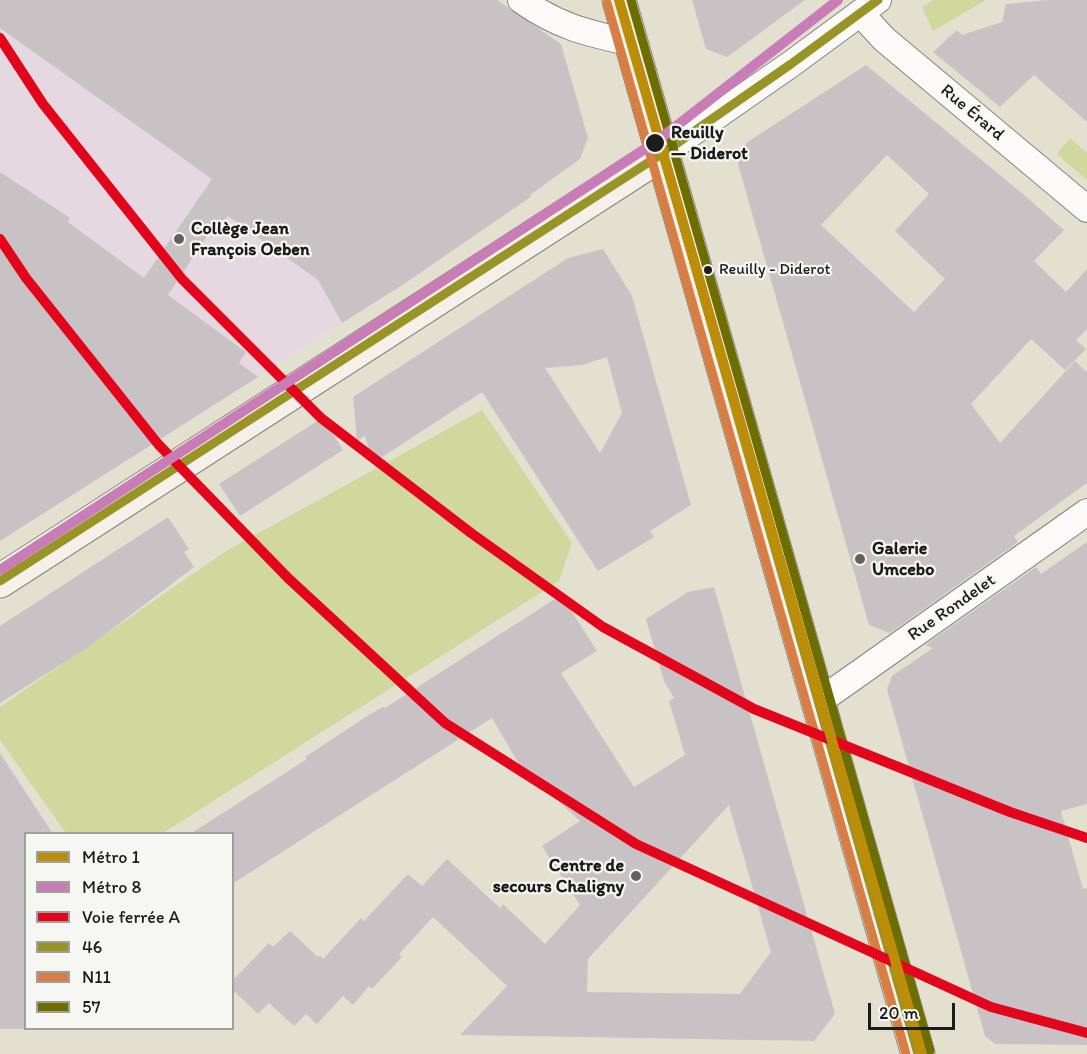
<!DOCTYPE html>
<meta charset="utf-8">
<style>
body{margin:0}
#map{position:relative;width:1087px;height:1054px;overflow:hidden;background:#e3e0d0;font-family:Itim,sans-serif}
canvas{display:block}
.legend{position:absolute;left:24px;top:832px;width:210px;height:198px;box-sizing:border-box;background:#f6f6f2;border:2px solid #9f9f9c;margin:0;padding:8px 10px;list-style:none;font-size:18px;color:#1c1c1c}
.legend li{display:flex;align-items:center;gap:12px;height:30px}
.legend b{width:30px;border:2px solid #9f9f9c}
.scale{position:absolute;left:868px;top:1003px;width:87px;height:27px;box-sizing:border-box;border:3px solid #1c1c1c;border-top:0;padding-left:8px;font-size:18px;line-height:21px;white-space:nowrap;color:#1c1c1c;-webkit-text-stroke:4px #f6f6f2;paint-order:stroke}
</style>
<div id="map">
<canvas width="1087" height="1054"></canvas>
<ul class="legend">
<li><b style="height:8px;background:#bb8d08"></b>Métro 1</li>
<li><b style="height:8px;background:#c97db6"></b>Métro 8</li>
<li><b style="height:8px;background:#e3051c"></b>Voie ferrée A</li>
<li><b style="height:8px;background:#989526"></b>46</li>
<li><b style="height:8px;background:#d67e44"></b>N11</li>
<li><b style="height:8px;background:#6e6e00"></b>57</li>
</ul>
<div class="scale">20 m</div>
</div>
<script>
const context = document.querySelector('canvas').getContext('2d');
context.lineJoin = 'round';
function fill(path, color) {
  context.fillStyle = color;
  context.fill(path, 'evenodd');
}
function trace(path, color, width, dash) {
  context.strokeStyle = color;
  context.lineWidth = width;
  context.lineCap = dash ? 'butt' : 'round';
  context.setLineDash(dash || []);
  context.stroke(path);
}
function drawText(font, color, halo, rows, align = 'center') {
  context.font = font + ' Itim,sans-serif';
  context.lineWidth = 4.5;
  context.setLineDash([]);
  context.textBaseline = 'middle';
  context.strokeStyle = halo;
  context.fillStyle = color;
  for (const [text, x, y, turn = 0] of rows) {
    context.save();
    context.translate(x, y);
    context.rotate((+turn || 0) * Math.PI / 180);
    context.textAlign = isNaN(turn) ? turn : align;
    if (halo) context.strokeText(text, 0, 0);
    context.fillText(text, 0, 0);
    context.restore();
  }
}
fill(new Path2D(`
 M0 0 404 284 122 463 0 402Z`), '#e6d8e0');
fill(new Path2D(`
 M933 0H986L933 31 922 7Z
 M1070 138 1087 153V180L1057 154Z
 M482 410 572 543 559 581 163 833H66L0 740V707L226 551Z`), '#d0d89e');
fill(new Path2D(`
 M0 0H497L561 44 588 138 580 159 530 195 532 196 404 284 342 323 318 280 228 216 216 233 211 230 168 295 246 352 239 363 258 377 0 541V172L70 218 68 222 144 278 212 179 0 28Z
 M692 0H805L727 57 706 49Z
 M1048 0H1087V122L1034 75 1000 107 933 52 957 30 962 35 1002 22 1006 4Z
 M866 65 1023 194 1064 230 1034 261 1066 292 1087 269V329L1076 340 1086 349 1065 370 1031 339 971 404 1000 443 1075 361 1087 372V483L1014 536 1018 542 890 633 869 625 738 164 746 143ZM887 155 929 194 895 231 945 279 914 312 821 225Z
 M603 249 632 296 691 505 650 531 654 537 598 571 482 392 373 463 365 436 357 441 353 397 568 258ZM607 357 622 413 600 453 545 368 582 365Z
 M322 418 343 450 240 516 219 484Z
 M168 517 189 549 184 552 194 567 87 648 0 703V626Z
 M1087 542V804L1061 811 1083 889 1087 888V1045L995 1044 985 1036 887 689 892 676 933 648 925 645 1036 567 1041 574Z
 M714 587 835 1014 814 1041 460 1035 507 986 433 917 399 954 402 957 372 989 369 986 353 1005 343 996 317 1024 306 1014 294 1026 269 1003 258 1014 232 989V981L269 943 273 947 290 931 318 957 320 955 323 959 361 918 364 921 408 874 422 886 447 859 500 908 503 904 545 944 580 905 542 846 580 821 520 766 492 718 232 884V834H190L307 759 305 757 372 713 383 707 385 708 561 595 597 651 561 673 634 787 685 755 669 701 674 698 664 681 646 619 688 592ZM729 805 771 952 740 994 587 992 588 959Z
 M0 753 53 834H26V1029H0Z`), '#c9c2c5');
const street = new Path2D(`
 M521 0C559 27 587 33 632 43
 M860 13 884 39 1087 209
 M663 153 791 64 878 0
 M817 703 1087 512`);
const secondary = new Path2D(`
 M619 0 918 1054
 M0 581 663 153`);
trace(street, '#86847c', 28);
trace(secondary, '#86847c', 35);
trace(street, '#fbfaf8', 26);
trace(secondary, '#f5f1ea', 33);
trace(new Path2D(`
 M663 153 918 1054
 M0 581 663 153 791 64 878 0`), '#989526', 9);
trace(new Path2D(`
 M607 3 906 1054`), '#d67e44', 9);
trace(new Path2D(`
 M631 0 930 1051`), '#6e6e00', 9);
trace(new Path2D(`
 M0 38 43 104 182 279 321 418 471 533 603 627 754 709 1010 812 1087 838
 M0 239 26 278 158 444 288 578 445 723 636 844 991 1007 1087 1033`), '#e3051c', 10);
trace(new Path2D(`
 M619 0 922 1054`), '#bb8d08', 10);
trace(new Path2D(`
 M0 570 657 141 838 0`), '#c97db6', 10);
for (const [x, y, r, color] of [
 [655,143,10,"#1c1c1c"],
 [179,239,6,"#62615b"],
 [708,270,5,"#1c1c1c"],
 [860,559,6,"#62615b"],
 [636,876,6,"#62615b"]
]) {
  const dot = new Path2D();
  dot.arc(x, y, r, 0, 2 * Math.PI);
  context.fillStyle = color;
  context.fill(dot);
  trace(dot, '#f6f6f2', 2);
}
drawText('16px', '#1c1c1c', '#f6f6f2', [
 ["Reuilly - Diderot",719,270]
], 'left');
drawText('18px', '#1c1c1c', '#f6f6f2', [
 ["Rue Érard",972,113,40],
 ["Rue Rondelet",952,608,-35]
]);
drawText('bold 18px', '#1c1c1c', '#f6f6f2', [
 ["Reuilly",671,133],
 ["— Diderot",671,154]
], 'left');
drawText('bold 18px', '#1c1c1c', '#f6f6f2', [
 ["Collège Jean",191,229],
 ["François Oeben",191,250],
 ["Galerie",872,549],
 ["Umcebo",872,570],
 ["Centre de",624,866,"right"],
 ["secours Chaligny",624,887,"right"]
], 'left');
</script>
